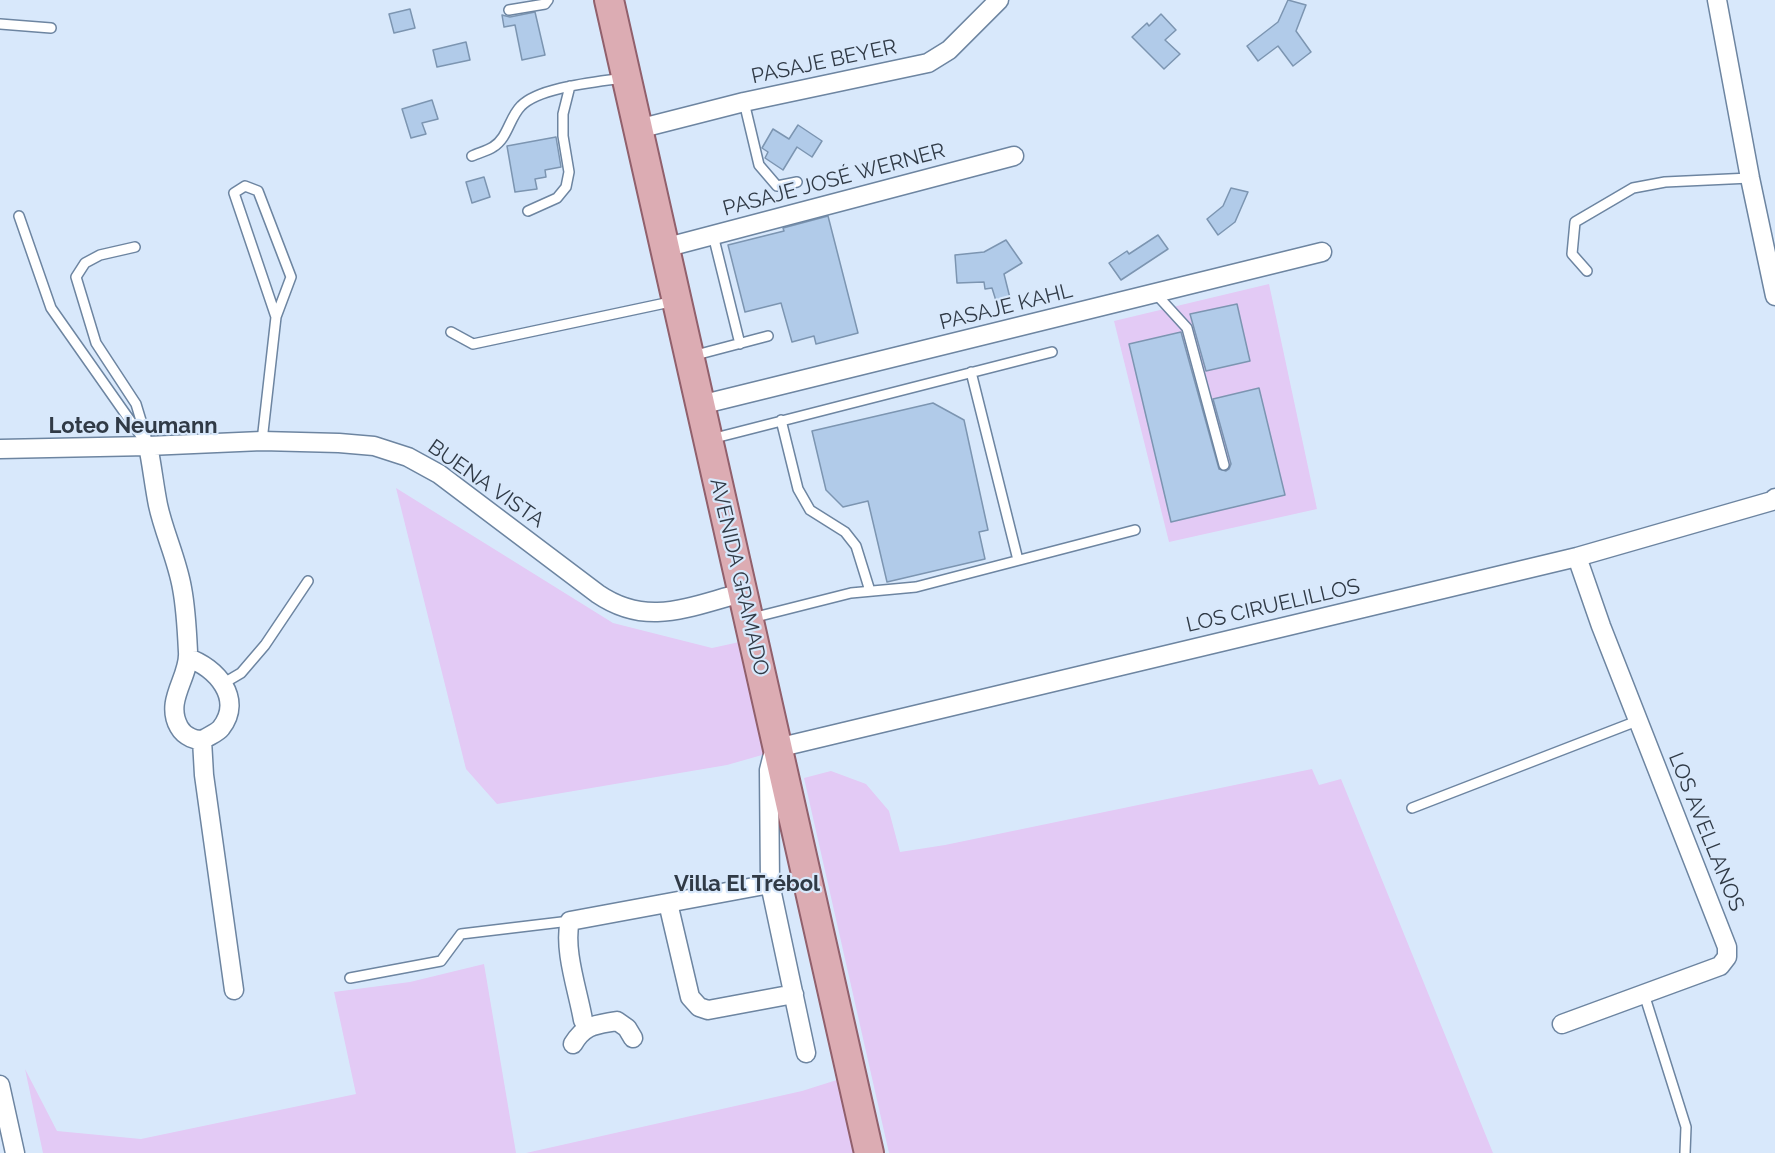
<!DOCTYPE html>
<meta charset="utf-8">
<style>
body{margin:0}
canvas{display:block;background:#d8e8fb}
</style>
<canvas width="1775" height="1153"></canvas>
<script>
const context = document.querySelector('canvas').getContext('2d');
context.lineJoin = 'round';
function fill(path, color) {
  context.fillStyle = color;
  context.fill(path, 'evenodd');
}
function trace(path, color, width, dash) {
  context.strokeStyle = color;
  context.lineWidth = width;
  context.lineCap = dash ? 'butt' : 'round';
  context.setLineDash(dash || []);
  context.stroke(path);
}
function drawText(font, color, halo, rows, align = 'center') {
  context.font = font + ' Raleway,sans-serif';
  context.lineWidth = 4.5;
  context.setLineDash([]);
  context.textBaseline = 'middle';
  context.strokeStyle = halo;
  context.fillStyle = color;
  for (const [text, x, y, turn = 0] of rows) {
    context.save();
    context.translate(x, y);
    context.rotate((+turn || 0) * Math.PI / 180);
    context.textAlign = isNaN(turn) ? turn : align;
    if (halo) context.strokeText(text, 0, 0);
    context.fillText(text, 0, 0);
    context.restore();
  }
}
fill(new Path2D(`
 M1269 284 1317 509 1169 542 1114 321Z
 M396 488 613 623 712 648 744 641 769 753 727 765 497 804 466 769Z
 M1312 769 1319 785 1341 779 1493 1153H889L804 778 831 771 866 784 889 811 900 852 945 845Z
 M484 964 516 1153H43L25 1069 57 1131 141 1139 356 1094 334 992 410 982Z
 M840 1079 857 1153H526L802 1091Z`), '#e3caf5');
const building = new Path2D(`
 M1288 0 1306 5 1296 31 1311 52 1293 66 1278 46 1258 61 1247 46 1278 22Z
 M410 9 415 28 394 33 389 14Z
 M535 12 545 55 522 60 515 25 504 27 502 15 510 17Z
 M1161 14 1176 30 1165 40 1180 54 1164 69 1132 37 1147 23 1149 26Z
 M466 42 470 60 437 67 433 50Z
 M432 100 438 119 422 123 426 134 411 138 402 109Z
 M798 125 822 141 812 157 797 147 783 170 765 158 768 152 762 148 773 129 789 139Z
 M556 137 561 167 545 170 546 177 535 179 537 189 515 192 507 146Z
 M484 177 490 197 472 203 466 182Z
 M1231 188 1248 192 1235 222 1218 235 1207 219 1223 206Z
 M828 216 858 333 816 344 814 336 792 342 781 303 745 312 728 245 784 231 783 228Z
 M1158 235 1168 249 1121 280 1109 263 1127 251 1129 254Z
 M1006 240 1022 263 1004 274 1010 298 997 304 992 288 985 289 984 282 957 283 955 255 984 252Z
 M1237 304 1250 361 1206 371 1190 314Z
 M1181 332 1219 469 1226 471 1229 469 1231 464 1213 399 1259 388 1285 495 1171 522 1129 344Z
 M933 403 964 420 988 530 979 532 985 559 887 582 868 501 843 507 826 490 812 431Z`);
fill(building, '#b1cbe9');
trace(building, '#7c95b1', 1.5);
const service = new Path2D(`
 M509 10 545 4 548 0
 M0 24 51 28
 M744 102 759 165 777 186 797 182
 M472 156C478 153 487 151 493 147 508 138 509 118 521 106 539 87 597 82 623 78
 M528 211 557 198 566 187 569 172 563 136V114L570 86
 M19 216 51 308 148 446
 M713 235 740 344
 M135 247 100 255 85 263 76 277 96 343 136 404 146 437
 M1587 271 1572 254 1575 222 1633 188 1665 182 1750 178
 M1156 294 1187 328 1224 465
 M451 332 473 344 675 301
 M692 356 768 336
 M971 372 1018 560
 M781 420 798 489 810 510 845 532 856 546 870 591
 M711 439 1052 352
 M262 441 276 317 291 277 258 191 245 186 234 193 276 317
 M752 618 851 593 916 587 1135 530
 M224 683 241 673 265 645 308 581
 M1412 808 1637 721
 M350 978 441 961 461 934 570 921
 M1644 994 1686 1127 1685 1153`);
const minor = new Path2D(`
 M1717 0 1750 178 1775 296
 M638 129 744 102 928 63 949 50 999 0
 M664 248 1014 156
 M700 405 1322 252
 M148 446C152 465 154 485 158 505 164 533 177 559 182 588 186 609 187 631 188 652 190 677 164 700 179 727 184 736 197 743 206 738 211 735 218 732 221 728 244 699 216 667 188 658
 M0 449 148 446 262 441 339 443 374 446 408 457 439 474 598 594C648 628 690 606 742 593
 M202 740 204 775 234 990
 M668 903 690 997 699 1007 708 1010 794 994
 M1562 1024 1720 966 1727 957V947L1601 626 1577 557
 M587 1027 583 1020C578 991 563 949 570 921L770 884
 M573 1044C585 1024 596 1025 617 1021L627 1028 633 1038
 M806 1053 770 884 769 770 772 758 777 748 1577 557 1772 501 1775 498
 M0 1085 15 1153`);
const primary = new Path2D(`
 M609 0 869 1153`);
trace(service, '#6d85a1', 12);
trace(minor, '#6d85a1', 21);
trace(primary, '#91606c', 32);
trace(service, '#fff', 9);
trace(minor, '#fff', 18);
trace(primary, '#dcacb3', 28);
drawText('21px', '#303a46', '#d8e8fb', [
 ["PASAJE BEYER",824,62,-12],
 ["PASAJE JOSÉ WERNER",834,180,-15],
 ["PASAJE KAHL",1006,307,-14],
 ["BUENA VISTA",486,484,35],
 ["AVENIDA GRAMADO",739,577,77],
 ["LOS CIRUELILLOS",1273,606,-13],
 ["LOS AVELLANOS",1706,832,68]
]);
drawText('bold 22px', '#303a46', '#d8e8fb', [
 ["Loteo Neumann",133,426],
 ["Villa El Trébol",747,884]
]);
</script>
